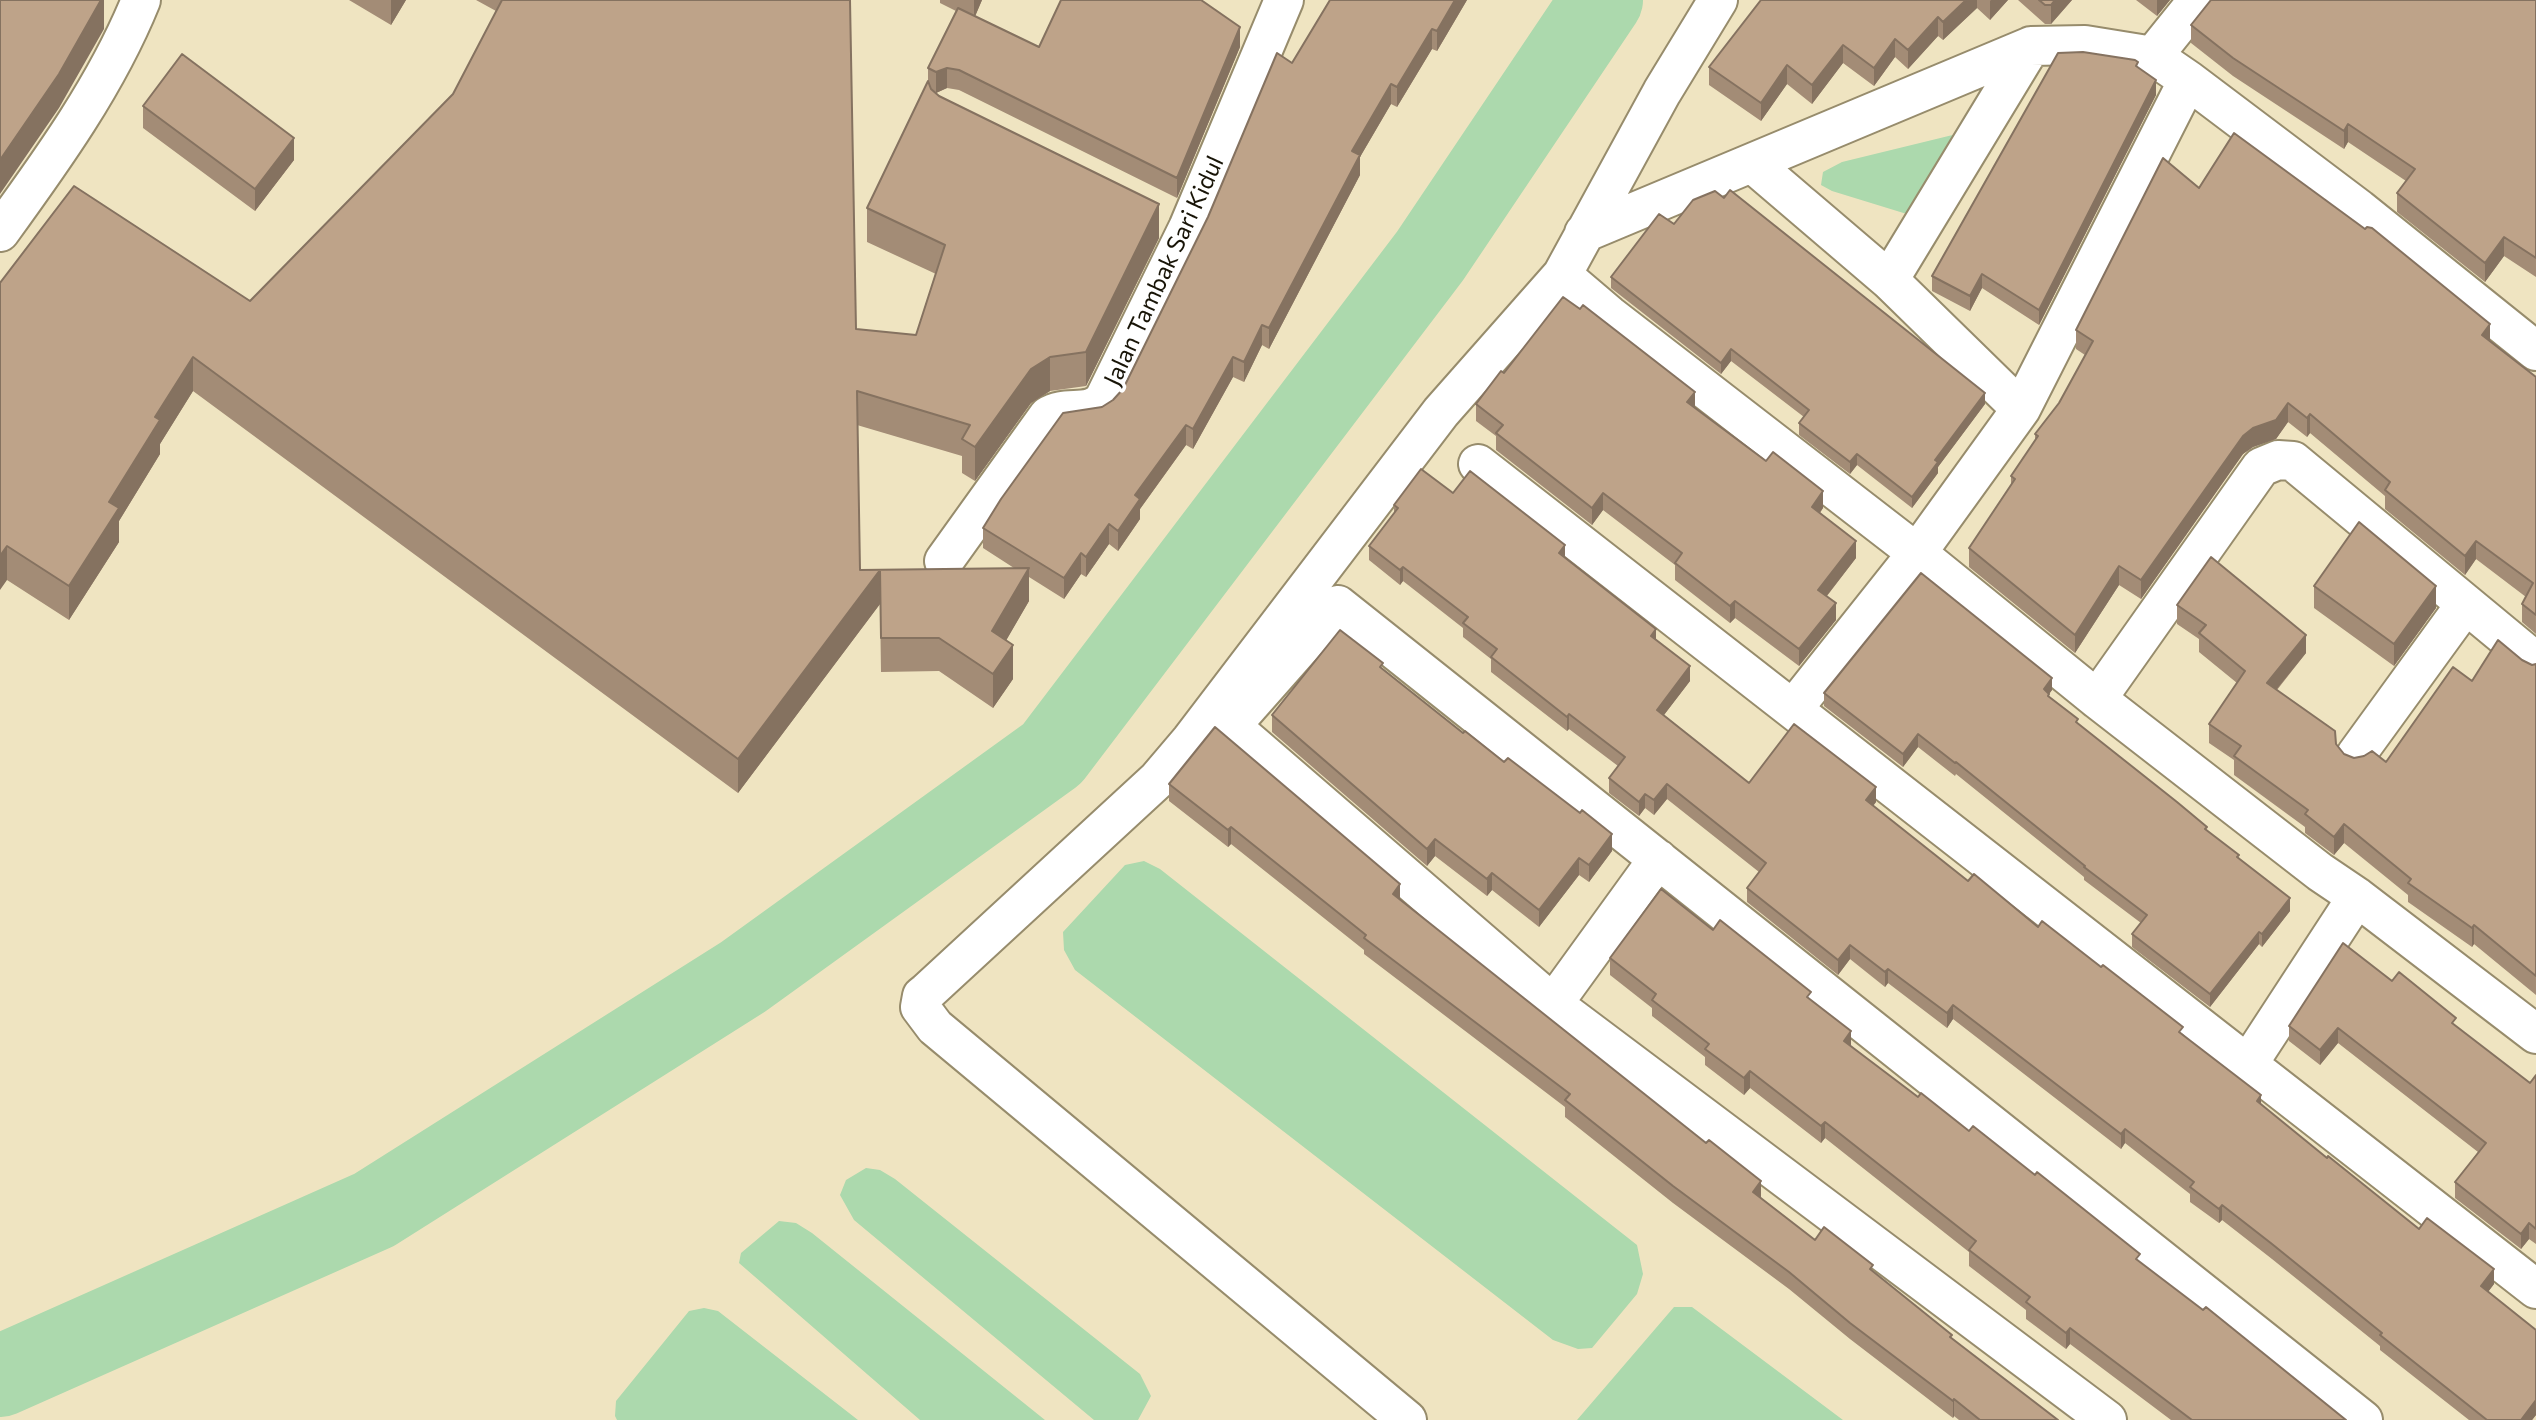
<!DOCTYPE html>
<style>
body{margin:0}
canvas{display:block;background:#efe4c1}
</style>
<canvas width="2536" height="1420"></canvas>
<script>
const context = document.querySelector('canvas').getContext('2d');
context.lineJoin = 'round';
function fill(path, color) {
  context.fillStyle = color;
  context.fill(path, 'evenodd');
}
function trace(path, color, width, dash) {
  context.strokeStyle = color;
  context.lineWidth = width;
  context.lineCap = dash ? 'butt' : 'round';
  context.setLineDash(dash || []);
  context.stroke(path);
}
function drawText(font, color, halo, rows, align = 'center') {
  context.font = font + ' Commissioner,sans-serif';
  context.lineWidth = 7;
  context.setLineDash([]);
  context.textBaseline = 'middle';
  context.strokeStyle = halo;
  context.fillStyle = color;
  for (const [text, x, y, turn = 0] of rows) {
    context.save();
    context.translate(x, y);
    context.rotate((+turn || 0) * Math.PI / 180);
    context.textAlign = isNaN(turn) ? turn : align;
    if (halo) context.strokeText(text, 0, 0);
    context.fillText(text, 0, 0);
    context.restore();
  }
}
fill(new Path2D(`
 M1969 131 1910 215 1832 191 1821 185 1823 172 1842 162Z
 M1144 861 1160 869 1637 1245 1643 1274 1637 1294 1592 1348 1578 1349 1553 1340 1075 970 1064 950 1063 932 1125 865Z
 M866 1168 880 1170 895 1179 1140 1374 1151 1396 1138 1420H1094L854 1220 840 1195 846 1180Z
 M779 1221 796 1223 812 1233 1045 1420H920L739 1263 741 1253Z
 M1674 1307H1692L1843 1420H1577Z
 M704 1308 718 1311 858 1420H617L615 1416 616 1401 689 1311Z`), '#acd9ad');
trace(new Path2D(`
 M0 1376 374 1210 743 977 1052 754 1430 256 1602 0`), '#acd9ad', 82);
const minor = new Path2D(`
 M2153 56 2198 0
 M1752 163 1889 280 2021 409
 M0 232C53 159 107 84 141 0
 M1584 233 2031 46 2085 45 2153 56 2188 80 2359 209 2536 351
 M1562 275 1609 315 1917 553 2097 699 2320 872 2357 897 2536 1034
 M1889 280 2031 46
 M1478 464 2536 1289
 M944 561 1048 416C1066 404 1090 417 1104 399L1188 228 1284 0
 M2097 699 2261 467 2278 460 2293 461 2536 662
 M1793 709 1917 553 2021 409 2188 80
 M2356 755 2465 605
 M1553 1004 1658 859
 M2248 1064 2357 897
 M1407 1420 935 1027 920 1007 922 996 927 992 1157 780 1191 740 1441 412 1562 275 1662 92 1718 0
 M2107 1420 1553 1004 1231 726 1338 605 2363 1420`);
trace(minor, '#978c6c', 42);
trace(minor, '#fff', 38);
fill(new Path2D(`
 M349 0H406L391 25Z
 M476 0H850L856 329 916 335 936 274 867 242V208L928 81V68L956 11 940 3V0H982L975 16 1039 47H1240L1177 198 959 90 947 88 936 93 939 96 1159 238 1086 386 1050 391 1031 403 975 481 962 473V456L857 425 860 570 1014 568 983 548V528L1102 407 1113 400 1123 389 1292 63 1330 0H1467L1437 51 1432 49 1397 107 1391 104 1360 157V175L1269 349 1262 345 1244 382 1233 377 1193 449 1186 445 1140 509V519L1118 551 1109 544 1086 577 1081 574 1064 599 1029 577V601L1006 640 1013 679 993 708 939 671 881 672 880 604 738 793 193 391 160 444V454L119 521V542L69 620 7 580 0 283 250 301 453 94 496 11Z
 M1761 0H2008L1990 20 1977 8 1943 40 1938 36 1908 69 1895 57 1874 86 1843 63 1812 104 1787 84 1761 121 1709 85V67Z
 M2018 0H2072L2051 24H2045Z
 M2136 0H2170L2157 16Z
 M2536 0V277L2504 256 2485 282 2397 212V193L2406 181 2348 142 2344 149 2233 76 2191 43V25Z
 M2138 67 2156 95 2039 325 1982 288 1970 311 1932 291V276Z
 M143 106 294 160 255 211 143 128Z
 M2199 188 2490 342 2536 377V634L2522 622V604L2526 597 2476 559 2465 575 2385 509V496L2310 433 2307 437 2288 422 2276 439 2253 447 2243 454 2141 599 2119 585 2075 653 1969 567V548L2011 485V476L2035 440V434L2059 403 2085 355 2076 349V330Z
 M1674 224 1985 404 1938 467V473L1912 508 1857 465 1850 474 1799 435V423L1804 417 1731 361 1721 374 1611 288V277Z
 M1504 373 1695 408 1823 508 1820 513 1856 558 1827 596 1836 620 1799 666 1735 618 1730 623 1675 580V565L1603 510 1592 525 1496 450V436L1476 421V404Z
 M1453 493 1565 558 1656 640 1690 681 1664 715 1749 783 1876 802 1873 806 1968 881 2038 927 2183 1034 2261 1105 2327 1158 2419 1229 2494 1284 2488 1292 2536 1415 2532 1420H2469L2380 1350V1346L2272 1259 2222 1220 2219 1223 2190 1202V1194L2125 1143 2121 1149 1953 1019 1947 1028 1888 983 1885 987 1850 959 1838 975 1747 902V888L1759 872 1667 799 1654 815 1645 808 1639 816 1609 793V778L1618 766 1569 729 1567 731 1491 672V659L1463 637V628L1403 581 1400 585 1369 560V546L1394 514V505Z
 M2314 586 2436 608 2394 666 2314 608Z
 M2177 605 2306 653 2277 690 2336 744 2344 754 2354 758 2386 762 2472 681 2522 660 2532 665 2536 664V995L2474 944 2472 947 2408 902V895L2344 843 2334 855 2305 833V827L2234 775V760L2209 743V724L2237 683 2199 652V639L2177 624Z
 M1383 669 1612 851 1589 882 1579 875 1539 927 1492 890 1487 896 1435 856 1427 866 1272 732V715Z
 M2052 690 2049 694V697L2078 723 2239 858 2290 911 2262 947 2259 944 2210 1007 2132 947V934L2141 923 2084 880V877L1956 774 1955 776 1918 747 1903 767 1824 706V693Z
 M1169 784 1400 900 1761 1198 1815 1240 1873 1272 1952 1339 2058 1420H1959L1954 1416 1953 1418 1850 1339 1789 1289 1673 1203 1565 1117V1107L1364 954V950L1231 844 1228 847 1169 801Z
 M1713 930 1811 1000 1851 1046 1918 1097 2140 1262 2346 1420H2171L2070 1344 2066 1349 2026 1319V1310L1969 1266V1252L1825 1138 1821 1143 1750 1088 1744 1095 1705 1065V1057L1652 1016V1008L1610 975V958Z
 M2392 981 2456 1027 2530 1083 2536 1075V1244L2529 1239 2521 1249 2455 1198V1182L2478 1152 2338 1043 2320 1065 2289 1041V1026Z`), '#a38c76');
fill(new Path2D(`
 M101 0H104V29L59 108 0 194V160Z
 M391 0H406L391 25Z
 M974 0H982L974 19Z
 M1455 0H1467L1437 51V31Z
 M1966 0H1977V8L1943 40V22Z
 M1991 0H2008L1990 20V1Z
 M2055 0H2072L2051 24V5Z
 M2157 0H2170L2157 16Z
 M1938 17V36L1908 69V50Z
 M1240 27V47L1177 198V178Z
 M1432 29V49L1397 107V87Z
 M1895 39V57L1874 86V68Z
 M1843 45V63L1812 104V85Z
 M1787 65V84L1761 121V103Z
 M947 68V88L936 93V72Z
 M2156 80V95L2039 325V310Z
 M1391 84V104L1360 157V175L1269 349V328L1352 151Z
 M2348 124V142L2344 149V131Z
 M294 138V160L255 211V189Z
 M1159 204V238L1086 386V352Z
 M2504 237V256L2485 282V263Z
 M1982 274V288L1970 311V296Z
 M2490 324V343L2482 335Z
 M1262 325V345L1244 382V362Z
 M1731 349V361L1721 374V363Z
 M193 357V391L160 444V454L119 521V542L69 620V586L109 502 155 417Z
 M1050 357V391L1031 403 975 481V447L1031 369Z
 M1233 357V377L1193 449V429Z
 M1695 392V409L1687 402Z
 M1985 393V404L1938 467V473L1912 508V497L1935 460Z
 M2288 403V422L2276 439 2253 447 2243 454 2141 599V580L2243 436Z
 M2310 414V433L2307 437V418Z
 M1186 425V445L1140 509V519L1118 551V531L1135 495Z
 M1857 454V465L1850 474V462Z
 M1823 491V508L1812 523V507Z
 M1603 493V510L1592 525V508Z
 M1109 524V544L1086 577V557Z
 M1856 541V558L1818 607V590Z
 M2476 541V559L2465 575V556Z
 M1565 545V559L1559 553Z
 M7 546V580L0 590V556Z
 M1081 553V574L1064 599V578Z
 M2119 566V585L2075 653V635Z
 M1403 567V581L1400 585V570Z
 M1029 568V601L992 665V631Z
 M880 570V604L738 793V759Z
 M2436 586V608L2394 666V644Z
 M1735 601V618L1730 623V606Z
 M1836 603V620L1799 666V649Z
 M1656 629V644L1651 636Z
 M2306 635V653L2267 701V683Z
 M1013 645V679L993 708V674Z
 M1690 666V681L1657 724V710Z
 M2052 678V690L2049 694V707L2044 689Z
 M1569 714V729L1567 731V717Z
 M1918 734V747L1903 767V754Z
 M1667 784V799L1654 815V800Z
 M1876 787V802L1866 815V800Z
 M1645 794V808L1639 816V802Z
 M2344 824V843L2334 855V837Z
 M1231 827V844L1228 847V830Z
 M1612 834V851L1589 882V865Z
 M1435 839V856L1427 866V849Z
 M1579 858V875L1539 927V910Z
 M1492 873V890L1487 896V879Z
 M1400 884V901L1393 894Z
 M2290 898V911L2262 947V934Z
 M2474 925V944L2472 947V928Z
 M2259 932V944L2210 1007V994Z
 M1850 945V959L1838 975V960Z
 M1888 969V983L1885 987V972Z
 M1953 1005V1019L1947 1028V1013Z
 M2338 1028V1043L2320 1065V1050Z
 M1851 1031V1048L1844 1041Z
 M1750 1071V1088L1744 1095V1078Z
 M2261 1095V1110L2257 1101Z
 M1825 1122V1138L1821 1143V1126Z
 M2125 1129V1143L2121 1149V1134Z
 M1761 1181V1198L1753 1209V1192Z
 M2222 1205V1220L2219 1223V1209Z
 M2529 1223V1239L2521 1249V1234Z
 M2494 1269V1284L2481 1301V1286Z
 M2070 1328V1344L2066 1349V1333Z
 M1954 1399V1416L1953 1418V1401Z
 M2536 1400V1415L2532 1420H2521Z`), '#857260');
const building = new Path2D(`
 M0 0H101L59 74 0 160Z
 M502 0H850L856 329 916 335 945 245 867 208 928 81 931 89 939 96 1159 204 1086 352 1050 357 1031 369 975 447 962 439 970 425 857 391 860 570 1029 568 992 631 1013 645 993 674 939 638H881L880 570 738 759 193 357 155 417 160 420 109 502 119 508 69 586 7 546 0 556V283L74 186 250 301 453 94Z
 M1061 0H1201L1240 27 1177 178 959 70 947 68 936 72 928 68 958 8 1039 47Z
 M1330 0H1455L1437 31 1432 29 1397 87 1391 84 1352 151 1360 155 1269 328 1262 325 1244 362 1233 357 1193 429 1186 425 1135 495 1140 499 1118 531 1109 524 1086 557 1081 553 1064 578 983 528 1001 499 1063 413 1102 407 1113 400 1123 389 1208 217 1277 53 1292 63Z
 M1761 0H1966L1943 22 1938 17 1908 50 1895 39 1874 68 1843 45 1812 85 1787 65 1761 103 1709 67Z
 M2039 0H2055L2051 5H2045Z
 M2211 0H2536V258L2504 237 2485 263 2397 193 2415 169 2348 124 2344 131 2233 58 2191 25Z
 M2083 52 2135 60 2138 62 2136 66 2156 80 2039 310 1982 274 1970 296 1932 276 2058 53Z
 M182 54 294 138 255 189 143 106Z
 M2234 133 2365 229 2367 227 2372 228 2490 324 2482 335 2536 377V615L2522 604 2533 583 2476 541 2465 556 2385 490 2390 482 2310 414 2307 418 2288 403 2276 420 2253 428 2243 436 2141 580 2119 566 2075 635 1969 548 2015 479 2011 476 2038 436 2035 434 2059 403 2093 341 2076 330 2163 158 2199 188Z
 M1730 190 1985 393 1935 460 1938 462 1912 497 1857 454 1850 462 1799 423 1809 410 1731 349 1721 363 1611 277 1659 214 1674 224 1693 200 1715 191 1724 198Z
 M1563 297 1580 309 1583 305 1695 392 1687 402 1766 461 1773 452 1823 491 1812 507 1856 541 1818 590 1836 603 1799 649 1735 601 1730 606 1675 563 1682 553 1603 493 1592 508 1496 433 1503 425 1476 404 1501 371 1504 373Z
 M1421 469 1453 493 1470 471 1565 545 1559 553 1656 629 1651 636 1690 666 1657 710 1749 783 1794 724 1876 787 1866 800 1968 881 1974 874 2038 927 2042 921 2101 967 2103 965 2183 1027 2179 1032 2261 1095 2257 1101 2327 1158 2328 1156 2419 1229 2427 1218 2494 1269 2481 1286 2536 1330V1400L2521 1420H2487L2380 1335 2382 1333 2272 1244 2222 1205 2219 1209 2190 1187 2194 1182 2125 1129 2121 1134 1953 1005 1947 1013 1888 969 1885 972 1850 945 1838 960 1747 888 1766 863 1667 784 1654 800 1645 794 1639 802 1609 778 1625 757 1569 714 1567 717 1491 657 1497 649 1463 623 1468 617 1403 567 1400 570 1369 546 1398 508 1394 505Z
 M2359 522 2436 586 2394 644 2314 586Z
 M2211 557 2306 635 2267 683 2335 731 2336 744 2344 754 2354 758 2364 756 2372 751 2386 762 2453 667 2472 681 2498 640 2522 660 2532 665 2536 664V976L2474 925 2472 928 2408 883 2411 879 2344 824 2334 837 2305 814 2308 810 2234 756 2241 746 2209 724 2245 671 2199 633 2206 625 2177 605Z
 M1921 573 2052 678 2044 689 2049 694 2048 696 2078 719 2076 722 2177 802 2207 827 2205 829 2239 855 2237 857 2290 898 2262 934 2259 932 2210 994 2132 934 2147 915 2084 867 2085 866 1956 762 1955 763 1918 734 1903 754 1824 693Z
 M1340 630 1383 663 1380 667 1463 733 1465 731 1504 762 1508 758 1580 813 1582 810 1612 834 1589 865 1579 858 1539 910 1492 873 1487 879 1435 839 1427 849 1272 715Z
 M1215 727 1400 884 1393 894 1706 1143 1709 1140 1761 1181 1753 1192 1815 1240 1824 1227 1873 1265 1870 1269 1952 1335 1950 1337 2058 1420H1980L1954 1399 1953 1401 1850 1323 1789 1272 1673 1186 1565 1100 1570 1094 1364 938 1366 935 1231 827 1228 830 1169 784Z
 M1661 889 1713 930 1720 920 1811 992 1807 997 1851 1031 1844 1041 1918 1097 1921 1093 1969 1131 1973 1126 2035 1175 2037 1172 2140 1254 2136 1259 2203 1310 2206 1307 2346 1420H2192L2070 1328 2066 1333 2026 1302 2030 1297 1969 1250 1976 1241 1825 1122 1821 1126 1750 1071 1744 1078 1705 1049 1709 1044 1652 1000 1656 994 1610 958Z
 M2343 943 2392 981 2399 972 2456 1018 2452 1023 2530 1083 2536 1075V1229L2529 1223 2521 1234 2455 1182 2486 1143 2338 1028 2320 1050 2289 1026Z`);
fill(building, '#bea389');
trace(building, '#857260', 2);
drawText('24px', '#181407', '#fff', [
 ["Jalan Tambak Sari Kidul",1164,271,-65]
]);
</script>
